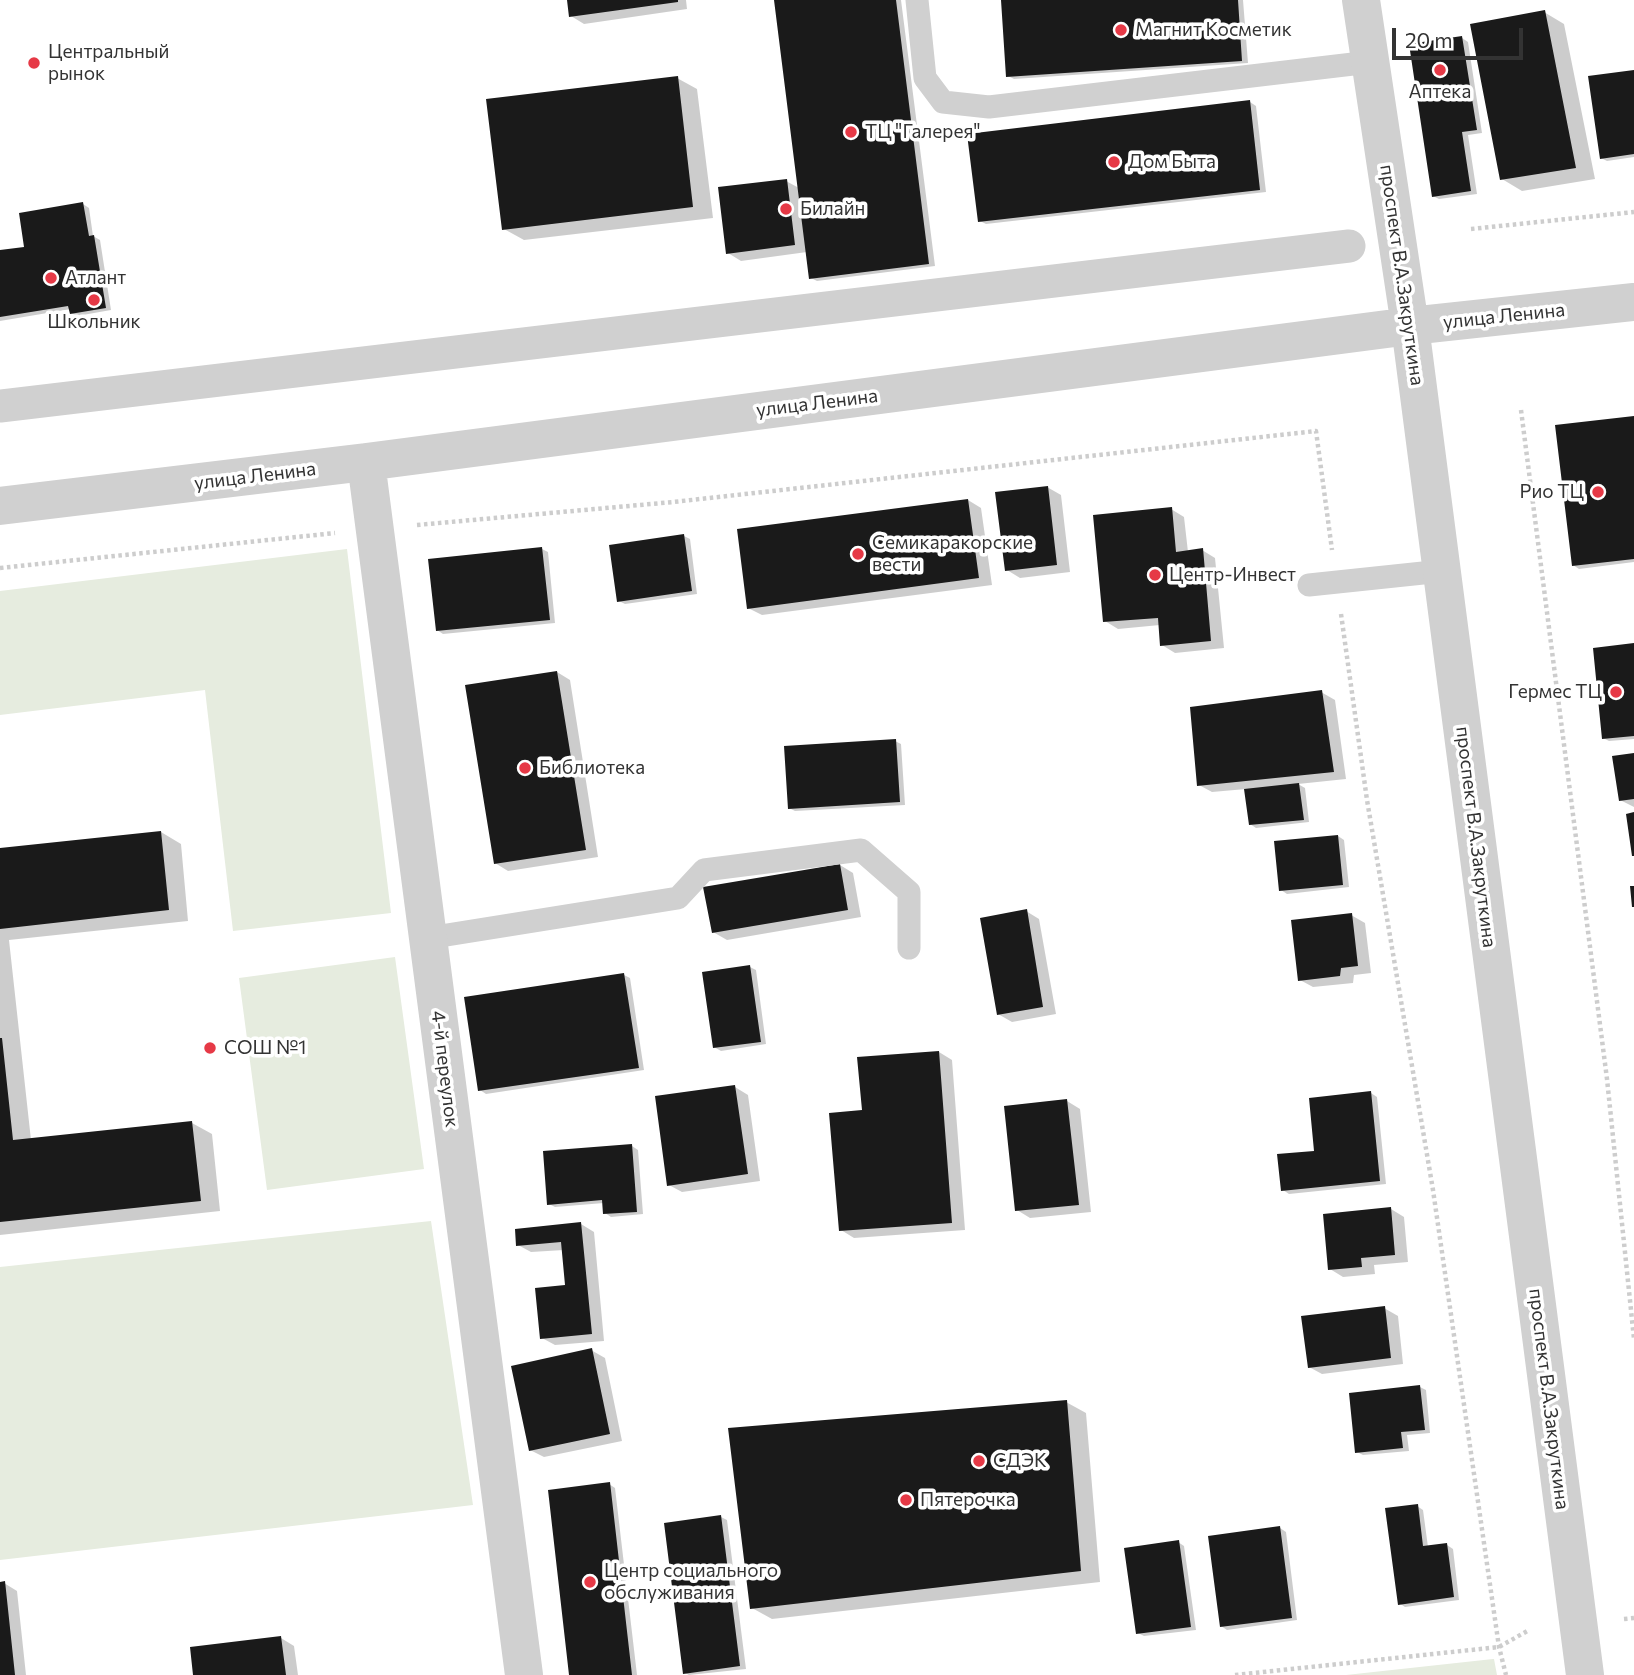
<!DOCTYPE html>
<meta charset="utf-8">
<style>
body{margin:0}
#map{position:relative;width:1634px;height:1675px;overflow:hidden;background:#fff;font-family:Commissioner,sans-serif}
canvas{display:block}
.scale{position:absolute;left:1392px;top:28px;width:131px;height:32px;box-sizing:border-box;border:4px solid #333;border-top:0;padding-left:9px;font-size:21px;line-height:24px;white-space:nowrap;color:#333;-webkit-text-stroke:5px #fff;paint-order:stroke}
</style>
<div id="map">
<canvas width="1634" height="1675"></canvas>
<div class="scale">20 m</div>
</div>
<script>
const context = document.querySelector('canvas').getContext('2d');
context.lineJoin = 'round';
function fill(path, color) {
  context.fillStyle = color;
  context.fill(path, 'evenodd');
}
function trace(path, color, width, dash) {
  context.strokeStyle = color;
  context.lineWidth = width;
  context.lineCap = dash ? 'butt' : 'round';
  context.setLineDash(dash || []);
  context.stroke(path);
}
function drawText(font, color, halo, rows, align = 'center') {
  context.font = font + ' Commissioner,sans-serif';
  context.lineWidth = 7;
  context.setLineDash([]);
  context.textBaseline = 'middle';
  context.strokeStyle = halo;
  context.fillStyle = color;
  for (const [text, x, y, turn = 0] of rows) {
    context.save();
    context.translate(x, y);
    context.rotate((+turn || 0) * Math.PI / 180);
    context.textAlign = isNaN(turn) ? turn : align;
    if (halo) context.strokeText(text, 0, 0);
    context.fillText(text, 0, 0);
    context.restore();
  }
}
fill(new Path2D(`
 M347 549 391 913 233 931 205 690 0 715V591Z
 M395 957 424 1169 267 1190 239 978Z
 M431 1221 473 1505 0 1560V1267Z
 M1494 1659 1497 1675H1346L1493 1659Z`), '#e6ecdf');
fill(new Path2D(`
 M569 0H686L687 9 584 24 571 16Z
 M776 0H901L935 266 817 281 811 278 807 252 741 261 728 253 786 181 799 188Z
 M1003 0H1243L1248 63 1014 79 1008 76Z
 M1544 12 1564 24 1595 179 1522 191 1502 179Z
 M1462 38 1468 42 1482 133 1468 135 1477 194 1439 199 1433 196Z
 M1634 72V157L1607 161 1601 158Z
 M677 78 697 89 713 218 524 240 504 229Z
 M1250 102 1256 106 1266 192 986 224 980 221Z
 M83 204 89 208 93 236 100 240 111 310 77 316 71 313V309L0 321V252L26 248Z
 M1634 417V562L1579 569 1573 565Z
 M1047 487 1061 495 1070 572 1020 578 1007 570Z
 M968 500 981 508 992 585 762 615 748 608Z
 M1171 509 1184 517 1188 552 1202 550 1215 558 1224 648 1175 653 1162 645 1160 625 1118 629 1105 621Z
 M684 536 690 539 697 594 625 604 619 601Z
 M542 549 548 552 555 623 443 634 437 630Z
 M1634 645V739L1609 741 1603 738Z
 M557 672 570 680 598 857 508 871 495 863Z
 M1321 692 1335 700 1346 779 1298 784 1305 788 1309 822 1256 828 1250 824 1246 789 1212 792 1199 785Z
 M895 741 901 744 905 805 795 811 789 808Z
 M1634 755V807L1620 800Z
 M161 832 181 844 188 921 9 940 31 1140 192 1123 212 1134 220 1211 0 1235V849Z
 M1338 836 1344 840 1349 887 1287 894 1281 890Z
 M840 865 853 873 861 917 727 940 713 932Z
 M1026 911 1039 919 1056 1014 1012 1022 998 1014Z
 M1351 915 1365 923 1371 973 1354 975 1353 983 1313 987 1300 980Z
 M750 967 756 970 766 1044 721 1051 714 1047Z
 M624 975 630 978 644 1070 486 1094 480 1090Z
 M939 1052 952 1060 965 1230 854 1238 841 1230 864 1112Z
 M735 1087 748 1095 760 1181 682 1192 669 1185Z
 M1371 1093 1377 1097 1386 1184 1289 1194 1283 1190Z
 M1067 1101 1080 1109 1091 1212 1030 1218 1017 1210Z
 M632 1146 638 1150 643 1214 611 1217 605 1213 604 1203 555 1207 549 1204Z
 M1391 1209 1404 1217 1408 1262 1374 1265 1375 1274 1343 1277 1330 1269Z
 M581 1224 594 1232 604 1341 555 1345 542 1338 567 1287 564 1250 531 1252 518 1245Z
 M1384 1308 1398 1316 1403 1364 1322 1374 1309 1367Z
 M591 1350 605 1358 622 1441 544 1457 530 1450Z
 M1420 1387 1426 1390 1430 1433 1407 1435 1409 1451 1363 1455 1357 1452Z
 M1066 1402 1086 1413 1100 1582 772 1619 752 1608Z
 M609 1484 615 1488 637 1675H571Z
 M1417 1506 1423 1510 1428 1547 1447 1545 1453 1549 1459 1600 1405 1607 1399 1603Z
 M721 1517 727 1520 746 1669 689 1675 685 1673Z
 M1280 1528 1286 1532 1297 1620 1227 1630 1221 1626Z
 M1178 1542 1184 1546 1196 1630 1144 1636 1138 1633Z
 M0 1583H4L17 1591 26 1675H0Z
 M281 1638 294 1646 298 1675H195Z`), '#0003');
fill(new Path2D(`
 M567 0H678V2L569 17Z
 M774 0H896L929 264 809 279Z
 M1001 0H1238L1242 61 1006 77Z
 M1545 10 1576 168 1500 180 1470 24Z
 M1462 36 1477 130 1462 132 1471 191 1432 197 1409 44Z
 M1634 70V154L1600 159 1588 76Z
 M678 76 693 207 502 230 486 99Z
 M1250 100 1260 190 978 222 967 134Z
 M787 179 795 245 726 254 718 187Z
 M83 202 89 236 94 235 106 308 70 314 68 306 0 317V250L24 247 19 213Z
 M1634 416V559L1572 566 1555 425Z
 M1048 486 1057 565 1005 571 995 492Z
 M968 499 979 578 747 609 737 529Z
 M1172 507 1176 552 1203 548 1211 641 1160 646 1158 618 1103 622 1093 515Z
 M684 534 692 591 617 602 609 545Z
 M542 547 550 620 436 631 428 559Z
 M1634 643V736L1602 739 1593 648Z
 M557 671 586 850 494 864 465 685Z
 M1322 690 1334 772 1197 786 1190 707Z
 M896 739 900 802 788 809 784 746Z
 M1634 753V799L1619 801 1612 756Z
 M1299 783 1304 820 1249 825 1244 789Z
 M1634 812V856H1632L1626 814Z
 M161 831 169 910 0 929V848Z
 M1338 835 1343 885 1279 891 1274 841Z
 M840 864 848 910 712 933 703 887Z
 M1630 886H1634V907H1632Z
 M1027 909 1043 1007 997 1015 980 918Z
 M1352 913 1358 966 1341 968 1340 976 1298 981 1291 920Z
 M750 965 761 1042 713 1048 702 972Z
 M624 973 639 1068 478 1091 464 997Z
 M0 1038H2L13 1140 192 1121 201 1201 0 1222Z
 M939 1051 952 1223 839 1231 829 1113 862 1110 857 1057Z
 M735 1085 748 1174 667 1186 655 1096Z
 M1371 1091 1380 1181 1281 1191 1277 1154 1314 1151 1309 1098Z
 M1067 1099 1079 1205 1015 1211 1004 1106Z
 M632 1144 637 1212 603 1214 602 1200 547 1205 543 1151Z
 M1391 1207 1395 1255 1361 1258 1362 1267 1328 1270 1323 1214Z
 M581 1222 592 1334 540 1339 535 1288 565 1285 561 1242 516 1246 515 1229Z
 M1385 1306 1391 1358 1308 1368 1301 1316Z
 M592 1348 610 1434 529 1451 511 1366Z
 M1420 1385 1425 1430 1401 1432 1403 1448 1355 1453 1349 1393Z
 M1067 1400 1081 1571 750 1609 728 1428Z
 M610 1482 632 1675H569L548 1490Z
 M1418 1504 1423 1546 1447 1543 1454 1597 1398 1605 1385 1508Z
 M721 1515 740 1666 683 1674 664 1523Z
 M1280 1526 1292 1618 1220 1627 1208 1536Z
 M1179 1540 1191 1627 1136 1634 1124 1548Z
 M5 1581 15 1675H0V1582Z
 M281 1636 286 1675H193L190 1647Z`), '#1a1a1a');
trace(new Path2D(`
 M1471 229 1634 212
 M1521 410 1607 1079 1634 1339
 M417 525 673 502 1316 431 1332 550
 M0 568 335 533
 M1341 614 1367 800 1433 1190 1499 1647 1506 1675
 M1624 1619 1634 1618
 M1235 1675 1499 1647 1529 1630`), '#cdcdcd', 4.5, [3.5, 3.5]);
trace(new Path2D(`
 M917 0 925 78 943 102 989 107 1370 62
 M1309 585 1442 571
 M428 938 678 898 704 870 861 850 909 892V948`), '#d0d0d0', 23);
trace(new Path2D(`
 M0 406 1349 246`), '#d0d0d0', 33);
trace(new Path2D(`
 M1361 0 1410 326 1585 1675
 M366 462 524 1675
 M0 506 366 462 1410 326 1634 302`), '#d0d0d0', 38);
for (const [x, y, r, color] of [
 [1121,30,7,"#e63946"],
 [34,63,7,"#e63946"],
 [1440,70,7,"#e63946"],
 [851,132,7,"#e63946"],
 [1114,162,7,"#e63946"],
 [786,209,7,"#e63946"],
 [51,278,7,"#e63946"],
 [94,300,7,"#e63946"],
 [1598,492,7,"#e63946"],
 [858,554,7,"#e63946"],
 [1155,575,7,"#e63946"],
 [1616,692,7,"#e63946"],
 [525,768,7,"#e63946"],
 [210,1048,7,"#e63946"],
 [979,1461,7,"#e63946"],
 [906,1500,7,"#e63946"],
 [590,1582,7,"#e63946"]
]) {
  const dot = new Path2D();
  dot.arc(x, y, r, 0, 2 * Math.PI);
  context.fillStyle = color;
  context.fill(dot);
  trace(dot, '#fff', 2.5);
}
drawText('19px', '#333', '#fff', [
 ["Магнит Косметик",1135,30],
 ["Центральный",48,52],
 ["рынок",48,74],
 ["Аптека",1440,92,"center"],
 ["ТЦ \"Галерея\"",865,132],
 ["Дом Быта",1128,162],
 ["Билайн",800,209],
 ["Атлант",65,278],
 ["Школьник",94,322,"center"],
 ["Рио ТЦ",1584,492,"right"],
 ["Семикаракорские",872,543],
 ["вести",872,565],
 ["Центр-Инвест",1169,575],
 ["Гермес ТЦ",1602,692,"right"],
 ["Библиотека",539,768],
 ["СОШ №1",224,1048],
 ["СДЭК",993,1461],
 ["Пятeрочка",920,1500],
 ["Центр социального",604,1571],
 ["обслуживания",604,1593]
], 'left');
drawText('19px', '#333', '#fff', [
 ["проспект В.А.Закруткина",1402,275,82],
 ["улица Ленина",1504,316,-6],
 ["улица Ленина",817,403,-7],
 ["улица Ленина",255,476,-7],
 ["проспект В.А.Закруткина",1476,837,83],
 ["4-й переулок",445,1069,83],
 ["проспект В.А.Закруткина",1549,1399,83]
]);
</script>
